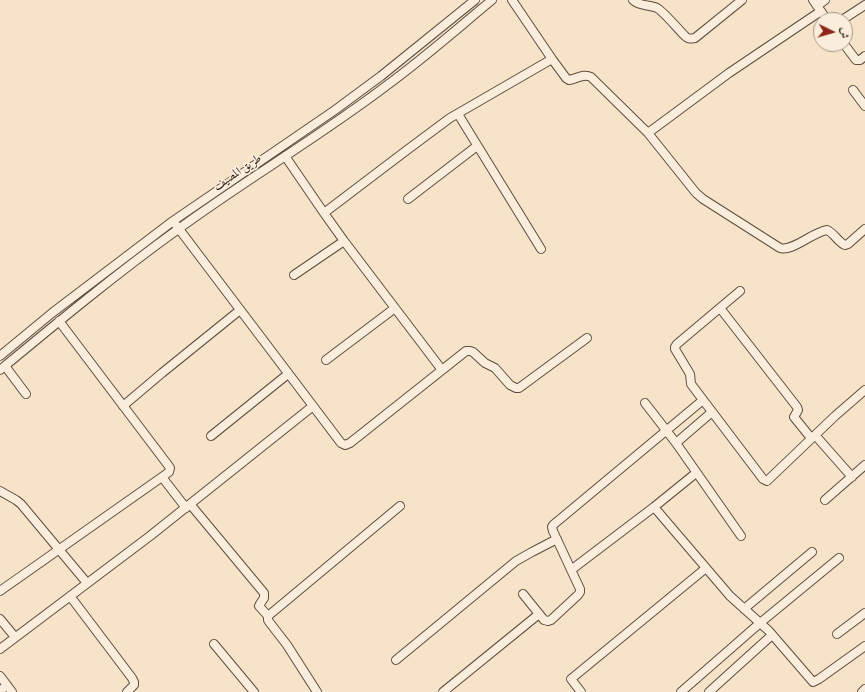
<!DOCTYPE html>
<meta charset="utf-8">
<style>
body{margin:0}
#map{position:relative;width:865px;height:692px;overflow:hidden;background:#f7e3c8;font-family:"IM FELL DW Pica",Amiri,serif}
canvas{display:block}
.north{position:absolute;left:813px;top:12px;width:40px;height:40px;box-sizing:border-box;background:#faeddb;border:1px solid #a69a8b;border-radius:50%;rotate:95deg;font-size:11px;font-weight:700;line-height:16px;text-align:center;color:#281d12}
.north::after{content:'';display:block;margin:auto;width:14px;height:18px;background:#8f2418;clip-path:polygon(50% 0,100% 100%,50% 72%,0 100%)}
</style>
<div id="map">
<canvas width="865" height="692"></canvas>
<div class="north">ش</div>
</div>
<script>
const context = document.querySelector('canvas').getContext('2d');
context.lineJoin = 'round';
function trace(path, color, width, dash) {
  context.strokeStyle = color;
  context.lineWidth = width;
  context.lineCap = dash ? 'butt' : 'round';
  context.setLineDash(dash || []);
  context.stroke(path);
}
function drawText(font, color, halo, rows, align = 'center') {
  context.font = font + ' "IM FELL DW Pica",Amiri,serif';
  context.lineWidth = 3.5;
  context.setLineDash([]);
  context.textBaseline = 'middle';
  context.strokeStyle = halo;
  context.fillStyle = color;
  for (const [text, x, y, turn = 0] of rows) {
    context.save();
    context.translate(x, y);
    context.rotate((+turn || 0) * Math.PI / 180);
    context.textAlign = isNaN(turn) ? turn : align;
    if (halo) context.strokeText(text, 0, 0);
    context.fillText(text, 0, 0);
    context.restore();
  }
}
const minor = new Path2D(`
 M512 0 552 59 566 78 569 80C577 79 583 73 591 77L648 133 729 73 821 11
 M633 0C640 7 649 4 657 8 664 12 678 29 685 36 688 39 690 39 695 38L742 0
 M813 0 827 20
 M817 6 825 0
 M842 20 865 5
 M844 44 856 60H860L865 56
 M853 90 865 106
 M458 114 541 249
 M648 133 696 193 703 199 780 248C792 252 813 232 827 230 834 233 838 242 845 245L848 244 865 229
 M285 156 324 213 344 241 442 370
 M408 199 477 146
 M324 213 407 150 450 118 552 59
 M176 225 341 443 345 445 350 443 466 351H470L473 352 485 363 495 368 510 385 516 388H519L587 338
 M294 275 344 241
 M740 291 677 344 675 347V349L690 374 691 384 694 388 763 479 767 481 835 416 865 390
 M720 308 797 407 798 410 794 417 811 438
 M59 321 168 465 170 468 169 472 162 477
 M0 356 52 313 173 221 335 110 381 76 475 0
 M326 360 395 308
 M5 366 26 394
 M0 370C58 322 116 274 177 230 245 180 319 137 386 86 423 59 457 29 492 0
 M645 403 676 443 741 536
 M123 406 162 373 240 310
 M815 435 852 477
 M211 436 288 374
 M676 443 712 412
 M0 491 16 500 21 504 87 583
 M825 500 865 465
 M190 504 264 593V598L260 604 259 606 268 616
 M654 507 730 596 769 631 813 682 819 679 865 646
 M571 570 654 507 696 473
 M0 591 162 477 186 508
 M523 594 544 620 548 621 551 620 578 595 580 592V589L553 531 552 527 553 525 703 400
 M70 596 132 678 134 682V685L127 692
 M744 609 812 552
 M0 619 15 637
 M837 634 865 613
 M214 644 254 692
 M0 649 150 536 313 406
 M396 660 516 561 532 552 557 539
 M0 676 12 692
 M0 691 7 685
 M317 692 287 645 270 623 268 620V616L400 506
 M443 692 539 614
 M581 692 571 679 706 568
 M681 692 760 623 839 558
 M709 692 772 635
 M862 692 865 689`);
trace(minor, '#5c4e40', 10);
trace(minor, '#faeddb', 8);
drawText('12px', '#281d12', '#faeddb', [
 ["طريق المصيف",238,173,-34]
]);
</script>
